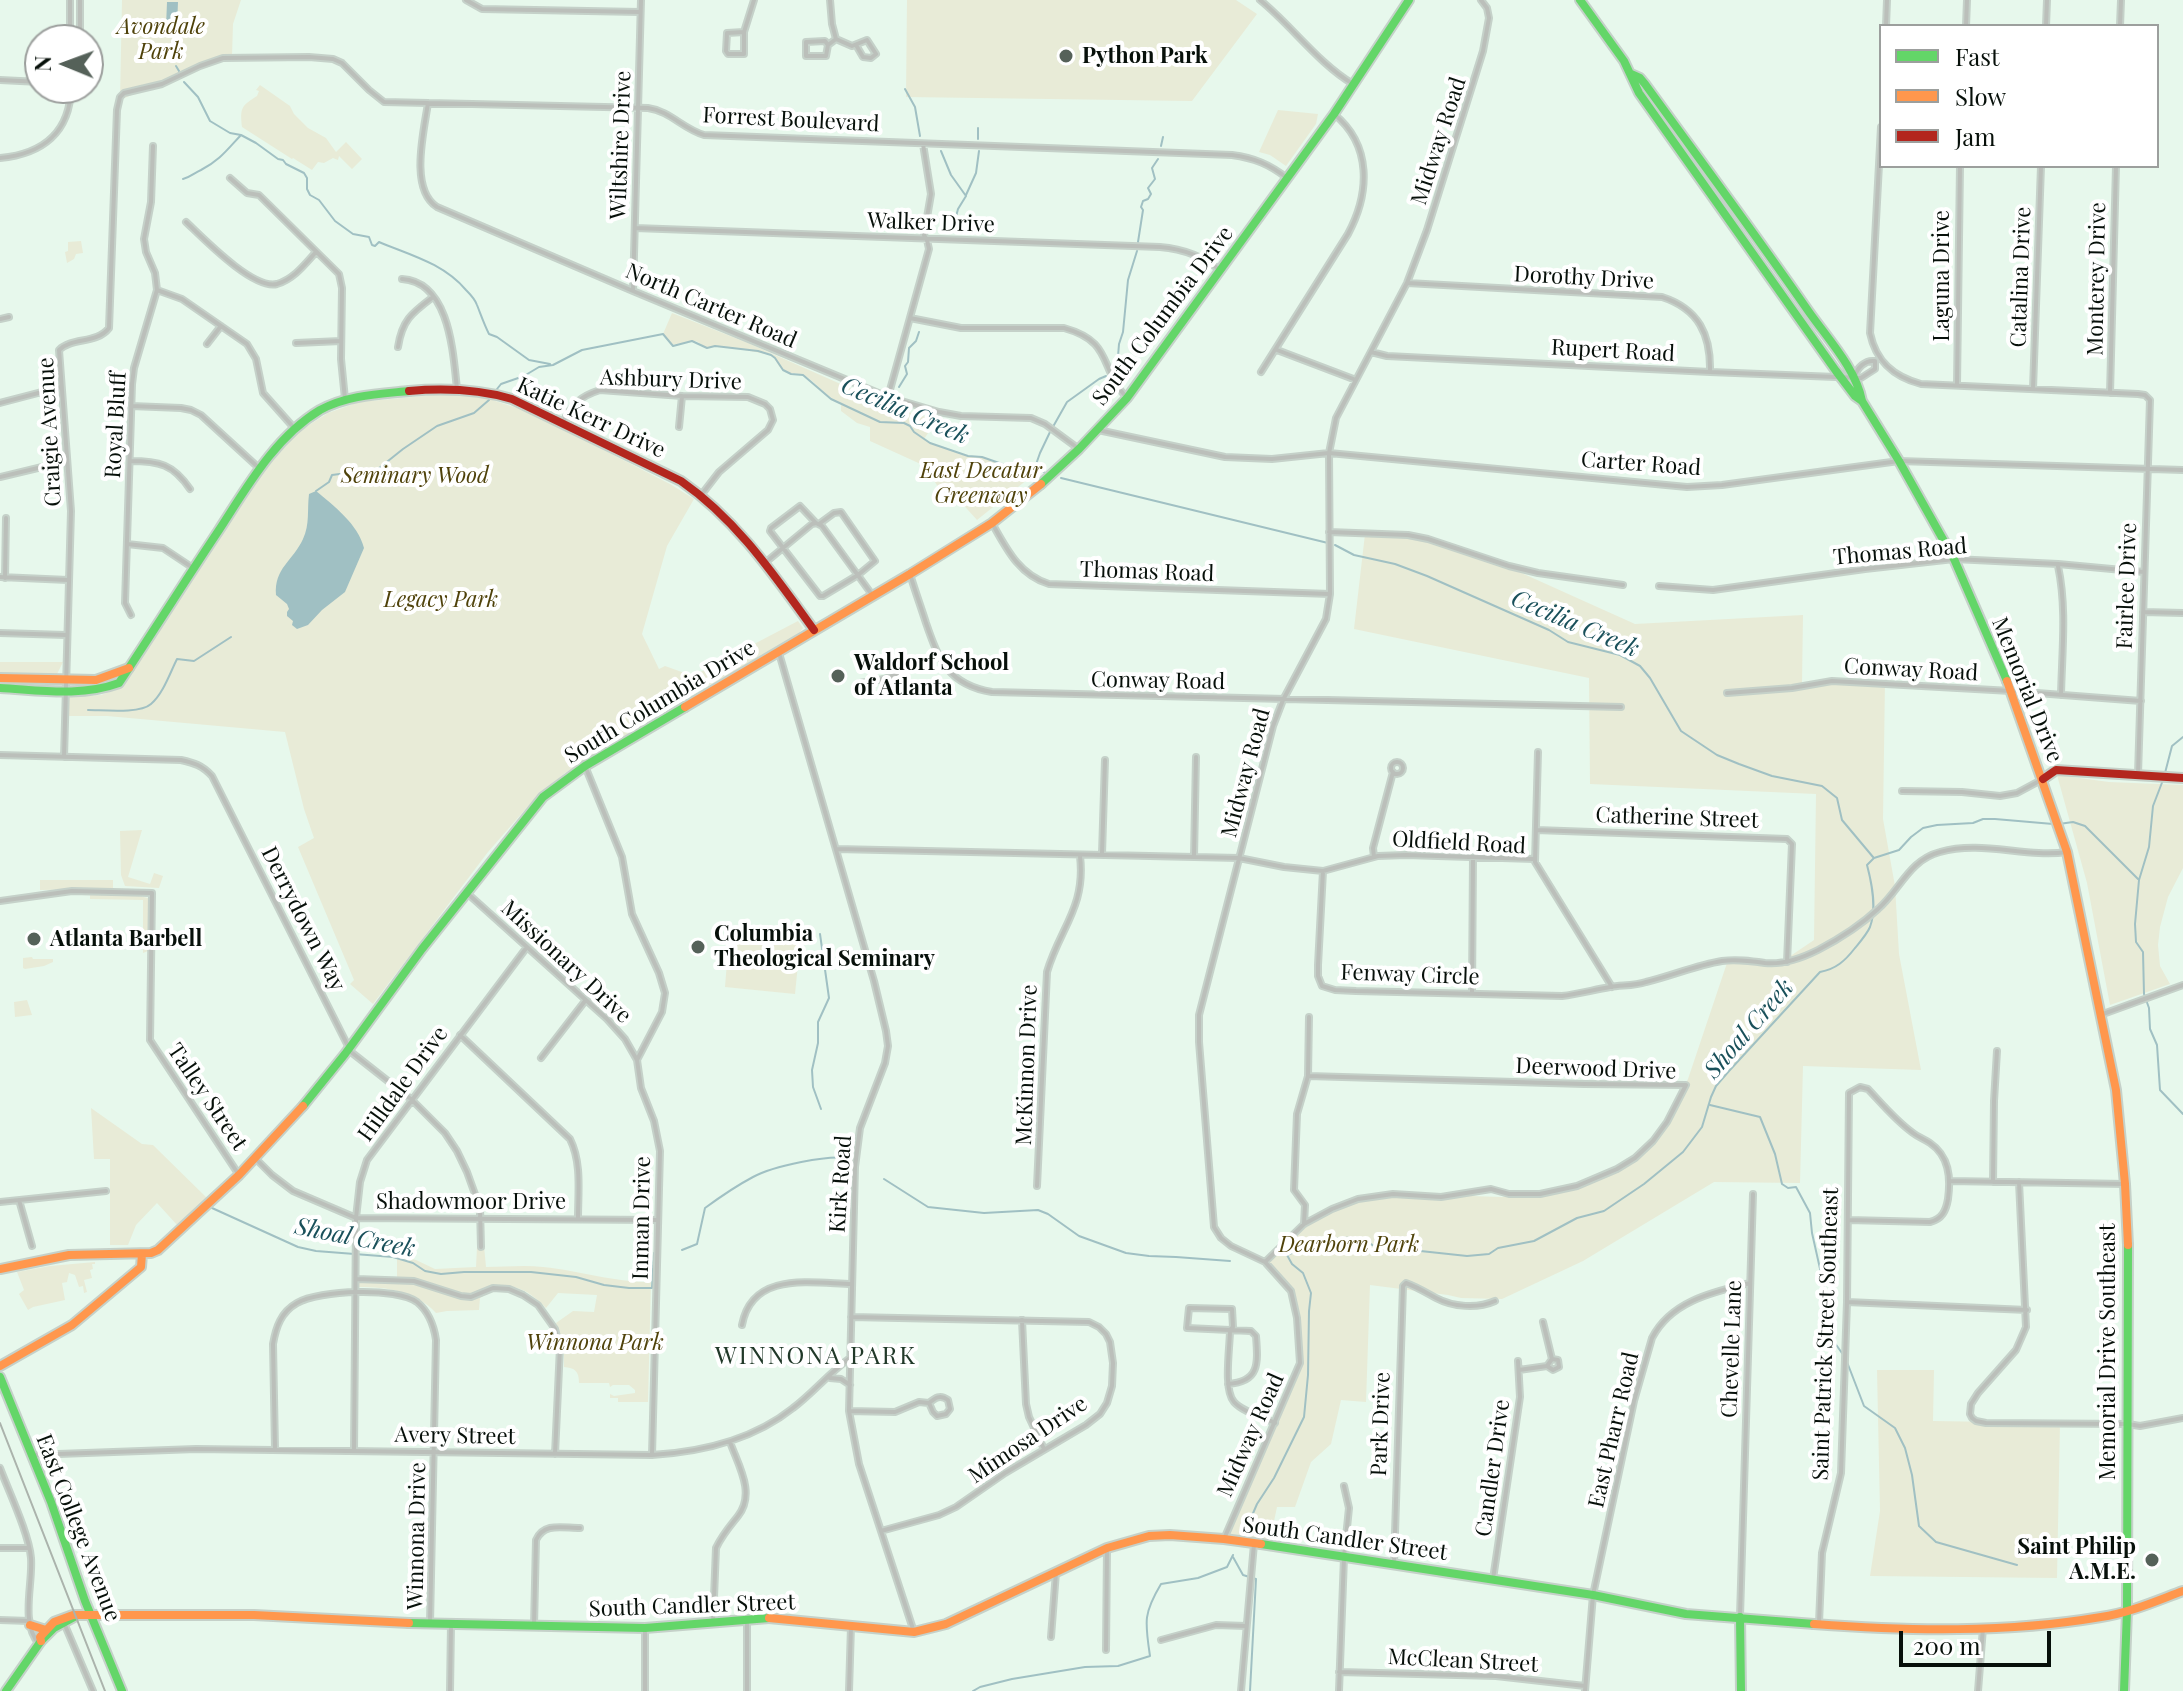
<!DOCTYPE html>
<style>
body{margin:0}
#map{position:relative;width:2183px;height:1691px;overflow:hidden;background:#e7f8ec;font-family:"Playfair Display",serif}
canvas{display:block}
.legend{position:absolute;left:1879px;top:24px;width:280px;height:144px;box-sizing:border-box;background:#fff;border:2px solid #9c9f9d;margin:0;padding:10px 14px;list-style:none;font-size:24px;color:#07100a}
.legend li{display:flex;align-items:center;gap:16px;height:40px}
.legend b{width:40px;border:2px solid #9c9f9d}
.north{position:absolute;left:24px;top:24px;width:80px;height:80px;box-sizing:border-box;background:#fff;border:2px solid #9c9f9d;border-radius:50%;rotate:271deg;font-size:22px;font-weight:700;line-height:32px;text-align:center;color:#07100a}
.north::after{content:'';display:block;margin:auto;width:28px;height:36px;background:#556159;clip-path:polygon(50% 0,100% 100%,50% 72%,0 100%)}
.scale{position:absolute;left:1899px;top:1631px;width:152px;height:36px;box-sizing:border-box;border:4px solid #07100a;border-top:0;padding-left:10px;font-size:24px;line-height:28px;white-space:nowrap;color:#07100a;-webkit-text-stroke:6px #fff;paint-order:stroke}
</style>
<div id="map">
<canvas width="2183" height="1691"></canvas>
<ul class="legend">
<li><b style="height:10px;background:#63d668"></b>Fast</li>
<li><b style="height:10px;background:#ff974d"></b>Slow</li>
<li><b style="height:10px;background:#b3261e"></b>Jam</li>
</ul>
<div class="north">N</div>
<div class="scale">200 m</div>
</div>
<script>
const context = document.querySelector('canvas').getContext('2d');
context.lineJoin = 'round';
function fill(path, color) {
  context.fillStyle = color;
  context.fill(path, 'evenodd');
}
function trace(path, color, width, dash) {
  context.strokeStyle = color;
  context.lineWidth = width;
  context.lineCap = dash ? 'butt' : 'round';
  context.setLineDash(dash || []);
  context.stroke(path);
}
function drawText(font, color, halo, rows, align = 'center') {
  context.font = font + ' "Playfair Display",serif';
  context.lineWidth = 8;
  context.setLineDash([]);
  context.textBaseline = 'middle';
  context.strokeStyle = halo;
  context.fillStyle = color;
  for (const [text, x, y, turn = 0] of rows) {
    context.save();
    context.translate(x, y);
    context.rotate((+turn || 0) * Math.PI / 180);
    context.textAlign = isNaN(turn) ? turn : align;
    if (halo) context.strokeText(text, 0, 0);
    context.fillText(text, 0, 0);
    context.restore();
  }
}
fill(new Path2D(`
 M122 0H241L233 24 232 56 220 57 120 100Z
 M907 0H1236L1257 14 1192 101 906 97Z
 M260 85 290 106 294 114 308 128 326 138 336 152 346 142 362 159 352 169 339 156 338 160 333 158 324 163 318 162 312 170 293 158 292 159 242 127C240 108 241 106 257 96L259 91 256 90Z
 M1278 110 1318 114 1316 124 1286 166 1270 155 1259 152Z
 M81 241 83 253 76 254 74 259 67 263 65 252 68 251V242Z
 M672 313 748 343 897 409 937 420 924 439 930 443 968 456 982 457 1005 465 1038 471 977 520 949 489 943 495 925 466 870 441V427L857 423 841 411V404C826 397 813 379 803 375 796 372 790 375 783 370 777 366 777 360 771 355L734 348 715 346 707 348 696 341 671 345 663 334Z
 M445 394 480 396 529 412 670 484 694 499 667 546 642 634 659 669 665 666 693 676 798 621 803 628 795 638 774 653 697 691 565 773 530 804 488 852 373 1004 350 984 354 980 298 847 314 838 304 809 285 732 107 716H67L68 697 101 695 120 688 255 479 301 430 328 413 359 402Z
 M1365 534 1424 537 1486 557 1635 624 1803 615 1802 684 1885 681 1883 819 1895 886 1899 954 1921 1070 1803 1066 1800 1183 1714 1182 1583 1261 1502 1299 1461 1298 1448 1295 1370 1285 1366 1402 1341 1400 1331 1444 1311 1462 1295 1507H1277L1270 1540 1227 1534 1251 1466 1279 1411 1298 1361 1299 1323 1290 1289 1266 1259 1286 1248 1296 1235 1332 1207 1378 1193 1502 1197 1576 1187 1634 1159 1668 1121 1688 1079 1728 960 1783 961 1814 940 1816 794 1590 784 1589 678 1354 629Z
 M0 662H63L57 674H0Z
 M2057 775 2109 782 2183 785V868L2168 897 2160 927 2158 945 2160 966 2170 984 2110 1005 2087 883Z
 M142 830 128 877 150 884 154 873 163 876 159 888 125 886 121 875 120 831Z
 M40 880H113V889L40 890Z
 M90 894 134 895 148 898V951L143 953V900L90 899Z
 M729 937 800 944 795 994 725 987Z
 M32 957 33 959H53V962L44 966 25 969 23 968V958Z
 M27 1000 32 1015 15 1017 14 1002Z
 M91 1108 142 1144 153 1145 208 1199 178 1226 157 1203 136 1225 128 1245H110V1159H94Z
 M484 1246 486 1267C505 1267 524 1265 543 1267 581 1271 612 1282 651 1282L648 1402H618V1398H610V1394L614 1396 635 1393V1390L629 1385H613L610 1387 609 1383H579C579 1371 575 1368 564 1367V1349L556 1323 573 1311 594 1312 597 1295 558 1293 546 1308C527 1289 517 1285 491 1285L489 1290 490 1292 480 1298 479 1310 447 1311 436 1313C416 1291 387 1287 359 1287V1277H397V1255L416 1260 435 1269 476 1267 477 1247Z
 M95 1262V1264H92L93 1269 90 1270 92 1278 84 1280 87 1292 84 1293 83 1286 79 1287 75 1275 69 1273 67 1282 62 1283 65 1300 33 1307 28 1310 19 1294 24 1290 17 1272 50 1266Z
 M1877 1370H1934L1933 1421 2060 1423 2057 1578 1870 1576 1880 1511Z`), '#e8ebd7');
fill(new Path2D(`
 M167 2H178L177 27H166Z
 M316 491C334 506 358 524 364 548L345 592 322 610 308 625 297 629 292 625 293 621 287 616V612L289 609 287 604 276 595C274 568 293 561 303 539 310 524 307 510 309 494Z`), '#a0c0c3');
trace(new Path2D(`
 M176 66 179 71
 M184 82 198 97 210 121 230 133 241 135 256 143 278 159 283 160 286 164 304 173 307 178V189L310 195 319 200 335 221 353 234 369 237 372 245 375 246 379 242C410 255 443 263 466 290 470 294 475 299 477 305 481 315 484 324 489 334L497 337 529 360 550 364
 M905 89 915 107 920 136
 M978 128V139
 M1161 146 1163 137
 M941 151 951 175 966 196 958 209 952 232
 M183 179C191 177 194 173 201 170 219 161 227 150 241 135
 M966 195 976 173 979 151
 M1138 242 1143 210 1141 207 1143 201 1148 199 1151 194 1148 188 1155 179 1152 168 1158 159
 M1114 373 1117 369 1119 344 1123 332 1128 280 1137 251
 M841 387 842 381
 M899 387 907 374 905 366 908 362 909 348 916 341 919 332
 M497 389 501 384 524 376 539 367 553 365 582 350 663 334 673 346 692 341 707 348 715 346 758 351 771 355 775 358 783 370 791 374 803 375 831 399 880 422 904 423 910 426 914 432 930 443 968 456 982 457 1005 465 1044 472
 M892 411 897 414 901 422
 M1054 425 1067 402 1099 379 1106 376
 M1034 470 1040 453 1050 432
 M1061 478 1328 543
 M316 491 329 482 332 475 378 469 403 449 437 426 474 413 489 400
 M1335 545 1354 555 1395 564 1427 576 1549 630 1568 642 1620 655 1640 666 1650 678 1681 731 1717 755 1739 764 1772 776 1822 786 1837 798 1842 820 1873 857
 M88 710C103 710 140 714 151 704 163 694 170 673 177 659L194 661 231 637
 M2165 773 2172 746 2183 737
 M2163 780 2153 806 2149 847 2139 880 2135 924 2136 942 2143 952 2144 994 2149 1008 2150 1029 2157 1045 2160 1090 2183 1114
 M2059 824 2073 822 2085 826 2138 879
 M820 934 829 998 818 1022V1043L812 1070 813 1087 821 1109
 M1710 1105 1760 1117 1775 1154 1782 1184 1788 1188 1796 1187 1810 1213 1812 1233 1827 1300V1319L1830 1336 1844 1356
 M884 1179 928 1207 984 1213 1038 1210 1048 1214 1079 1236 1126 1253 1149 1256 1176 1257 1230 1261
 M212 1208 298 1247 316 1251 393 1257 413 1263 425 1271 441 1274 464 1272H531L576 1277 604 1285 629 1288H652L654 1253
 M682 1250 697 1244 705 1208C720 1197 736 1186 753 1177 771 1167 831 1153 851 1159
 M1847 1362 1864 1406 1895 1428 1905 1448 1912 1475 1919 1526 1936 1542 2017 1565
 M1245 1532 1257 1504 1274 1478 1304 1417 1308 1375 1309 1311 1311 1293 1303 1273 1292 1264 1287 1255C1313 1245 1349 1227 1374 1246L1467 1256 1489 1254 1498 1248 1534 1241 1577 1218 1604 1211 1644 1184 1683 1152 1702 1127 1711 1097 1716 1086 1729 1071 1820 972C1836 969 1845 961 1855 948 1860 942 1867 934 1870 927 1877 908 1872 884 1867 865L1874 858 1899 850 1911 837 1923 828 1937 825 1973 823 1983 819H1995L2053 824
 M1233 1557 1243 1575 1256 1579 1250 1691
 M973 1691 980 1687 1012 1679 1085 1667 1118 1666 1150 1656C1145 1622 1143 1614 1161 1584L1198 1578 1227 1567 1233 1555`), '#a0c0c3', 2);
const street = new Path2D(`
 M466 0 482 9 640 12
 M1260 0C1292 26 1318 63 1353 84
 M1886 26 1887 0
 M1966 26 1967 0
 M2046 26 2047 0
 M2120 26 2121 0
 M744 32 727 33 726 51 728 54H744V32L754 0
 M836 39 852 46 867 40 876 54 871 58 863 57 856 45
 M70 40V0
 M80 40V0
 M828 45 825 41 806 42V56H826L828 45 836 39 832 24 830 0
 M0 80 40 82
 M428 103C424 131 409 189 437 207L633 291 888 397 939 412 961 416 1031 418 1045 424 1079 449
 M1881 127 1870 333C1876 362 1894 377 1921 384L2138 394 2145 395 2150 400 2138 774
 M0 158C42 154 70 133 71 88
 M230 178 247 193 259 195 339 274 342 288 341 359 345 399
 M186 222C203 238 253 290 277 284 294 279 305 264 316 252
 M635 228 1160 247C1184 249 1203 256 1221 271
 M402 279C450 282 453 353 457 389
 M1407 283 1662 297C1699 309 1711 335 1710 372
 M157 290 182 299 247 344 256 359 263 393 295 429
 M633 291 641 0
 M910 318 961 328H1064C1114 342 1098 367 1127 398
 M0 319 9 317
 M296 343 341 341
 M207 344 221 326
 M398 347C402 320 412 313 433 297
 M1277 350 1356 380
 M1371 352 1387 356 1710 372 1861 378 1875 369V361
 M1261 372 1348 234C1370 193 1372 145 1334 114
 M1855 376C1857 368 1865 360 1874 361
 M1957 385 1960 166
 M2033 389 2041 166
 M2110 393 2116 166
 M888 397 929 249 927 240 924 235 931 194 923 144
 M0 403 61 387
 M131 406 181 408 191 410 201 415 260 469
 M563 422C572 404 581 396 600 390L682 396 748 397 765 404 770 409 773 420 768 430 719 472 702 494
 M679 427 682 396
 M1098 430 1225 457 1272 459 1329 453 1687 487 1722 485 1899 461 2183 470
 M130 461C159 461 173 464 190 489
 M0 477 67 461
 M816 523 800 506 771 528 770 531 820 596H823L858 575 875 561 841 512 834 513 819 524
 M992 523C1006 548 1019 575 1049 584L1330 594
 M1329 532 1408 535 1428 539 1509 566 1538 573 1623 585
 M127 544 163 548 193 568
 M766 562 812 524 816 523 822 526 873 596
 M2058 566C2067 608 2062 651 2061 695
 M910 574C915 591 921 607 926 623 939 661 949 685 992 692L1621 707
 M0 577 68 580
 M5 578 6 518
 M1659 586 1713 590 1865 569 1954 559 2058 564 2144 572
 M2143 612 2183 613
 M131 615 125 603 132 384 134 368 157 290 155 273 146 252 144 239 151 202 153 146
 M0 633 66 635
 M779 653 874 981 886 1031 888 1046 885 1063 860 1128 855 1167 849 1411 859 1464 914 1632
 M860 683 884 679 912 669
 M1727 693 1792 688 1832 681 2011 691 2141 701
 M1538 752 1535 862 1612 987
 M0 755 181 760C194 763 202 765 212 776L351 1052 412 1100 445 1133 457 1151 467 1172 480 1208 481 1247
 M64 757 71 511 59 350C72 337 97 344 109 328L117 110 120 97 124 93 162 84 200 66 223 58 309 57 333 59 342 63 369 90 384 102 648 108C670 111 683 129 704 135L1232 155C1254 158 1269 164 1287 178
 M1391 768a6 6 0 1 1 12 0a6 6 0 1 1-12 0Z
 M585 766 622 857 632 914 659 973 665 993 662 1012 637 1060 641 1088 654 1121 660 1151 652 1455
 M1902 791 1962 792 2000 796 2017 793 2043 779
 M1536 830 1787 839 1792 844 1787 962
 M836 849 1239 858 1284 867 1323 871 1378 856 1406 855 1534 859
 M1102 854 1105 760
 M1194 857 1196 757
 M1374 857 1373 848 1393 772
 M1323 871 1318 965V976L1322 986 1335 990 1356 991 1562 996C1578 994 1593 990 1610 987 1622 985 1634 986 1646 982 1671 976 1697 965 1722 961 1737 959 1751 961 1765 963 1783 965 1802 958 1818 950 1839 939 1861 925 1878 909 1900 890 1909 860 1940 852 1982 840 2025 858 2067 852
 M467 893 607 1019 625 1039 637 1060
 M0 901 72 891 152 893 150 1040 239 1175
 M1472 994 1473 857
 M2103 1014 2183 985
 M460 1035 570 1139C582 1163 578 1192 578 1218
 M541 1058 585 1001
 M255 1158 272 1175 293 1191 356 1218 658 1220
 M1950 1181 2125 1184
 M1993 1182 1994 1101 1997 1051
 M2019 1182 2026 1327 2016 1350 1978 1393 1971 1404 1970 1414 1972 1418 1976 1421 1986 1423 2128 1424 2140 1426 2183 1418
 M1037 1186 1047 972C1060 928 1086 907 1080 856
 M19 1200 32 1246
 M0 1202 106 1191
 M1304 1224 1305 1205 1294 1190 1297 1114 1308 1076 1309 1017
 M1265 1262 1304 1224 1332 1209 1358 1199 1393 1194 1441 1197 1491 1189 1509 1194H1540L1577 1186 1617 1169 1635 1158 1653 1141 1667 1122 1686 1085 1584 1084 1308 1076
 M356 1279 414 1281 461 1296 471 1297 493 1288 509 1289 523 1295 538 1305 555 1329 560 1347 555 1454
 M1847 1302 2027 1310
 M851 1317 1089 1322 1099 1327 1106 1334 1110 1342 1113 1363 1112 1386 1107 1403 1100 1414 1086 1425 1005 1473 956 1507 939 1515 881 1531
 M1022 1320 1026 1404 1029 1417 1044 1449
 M742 1325C752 1271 811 1283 852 1284
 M1547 1366 1553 1370 1559 1367 1558 1360 1552 1359
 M1519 1370 1547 1366 1552 1359 1543 1322
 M830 1378 841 1379 850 1385
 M1228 1384C1260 1382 1258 1363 1256 1336L1251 1331 1187 1328 1189 1308 1232 1309 1233 1327 1230 1330C1230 1347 1223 1390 1234 1402 1243 1412 1262 1417 1275 1423
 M849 1411 895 1412 919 1402 929 1403 933 1412 937 1416 946 1414 950 1409 948 1400C940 1394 935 1398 929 1403
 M275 1449 273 1344C276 1327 281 1312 297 1303 319 1290 397 1287 417 1302 429 1312 434 1326 436 1340L430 1623
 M354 1451 356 1218 360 1182 367 1160 527 947
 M31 1455 196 1449 652 1455C701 1452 753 1440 793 1408 813 1393 829 1373 850 1358
 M0 1468C9 1492 29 1534 31 1558 33 1585 20 1622 39 1644
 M1224 1539 1300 1363 1297 1318 1291 1291 1265 1262 1231 1246 1221 1238 1214 1227 1199 1042V1015L1273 726 1283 700 1326 619 1330 594 1329 453 1336 418 1407 283 1427 230 1483 51 1489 18 1487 8 1481 0
 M0 1548H29
 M1394 1564 1403 1286 1406 1283C1417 1287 1425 1292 1436 1298 1453 1307 1477 1309 1495 1301
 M1493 1579 1520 1397 1518 1361
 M1740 1616 1753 1194
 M0 1620 29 1621
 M713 1622 716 1548C722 1535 730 1526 738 1516 756 1493 738 1465 730 1442
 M64 1623 93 1691
 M1819 1623 1822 1553 1841 1473 1847 1302 1849 1093 1860 1087 1868 1089C1882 1104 1896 1121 1913 1133 1918 1137 1924 1139 1930 1143 1949 1156 1951 1177 1948 1199 1946 1211 1942 1219 1930 1222L1848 1220
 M534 1626 536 1540C544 1522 563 1528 580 1528
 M1051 1637 1056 1572
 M1161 1640 1216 1625 1246 1626
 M1106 1650 1107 1549
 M1339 1672 1496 1676 1585 1686
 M450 1691 451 1624
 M645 1691V1628
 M747 1691V1621
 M849 1691 851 1626
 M1241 1691 1254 1544
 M1339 1691 1344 1557 1349 1508 1344 1486
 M1585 1691 1593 1595 1634 1401 1652 1338C1671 1301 1713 1292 1750 1283
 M1978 1691 1983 1628`);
const fast = new Path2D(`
 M1580 0 1624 61 1639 93 1836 371 1855 396 1862 401
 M1631 74 1640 78 1645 84C1700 160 1756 235 1809 312 1828 339 1856 369 1862 401L1899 461 1954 559 2007 681
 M1041 484 1079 449 1127 398 1334 114 1409 0
 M0 688C39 690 81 697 119 683 153 632 185 581 219 530 247 487 275 437 320 410 347 395 379 394 409 391
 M303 1106 345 1054 422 949 543 797 585 766 685 707
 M0 1377 51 1502 85 1601 122 1691
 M1261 1544 1593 1595 1686 1614 1814 1624
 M1740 1617 1741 1691
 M409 1623 645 1628 769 1618
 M6 1691 41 1641 54 1628 76 1616
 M2124 1691 2127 1611 2128 1245`);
const slow = new Path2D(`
 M0 678 96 680 129 668
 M2007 681 2067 852 2116 1090 2125 1184 2128 1245
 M685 707 910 574 992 523 1041 484
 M0 1269 69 1255 151 1253 158 1250 239 1175 303 1106
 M0 1366 72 1325 141 1267 142 1254
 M769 1618 914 1632 946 1624 1107 1548 1149 1536 1170 1535 1224 1539 1261 1544
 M1814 1624C1909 1631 2007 1633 2101 1617 2129 1613 2156 1601 2183 1591
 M30 1625 46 1630
 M41 1641 40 1637 54 1622 73 1615H254L409 1623`);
const jam = new Path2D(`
 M409 391C444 388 478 389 512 399L681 481C737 520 774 575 814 630
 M2043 779 2056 770 2183 778`);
trace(street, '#c5d1c9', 8);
trace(fast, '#c5d1c9', 12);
trace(slow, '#c5d1c9', 12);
trace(jam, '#c5d1c9', 12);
trace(street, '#bbbfba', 4);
trace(fast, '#63d668', 8);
trace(slow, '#ff974d', 8);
trace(jam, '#b3261e', 8);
trace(new Path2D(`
 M0 1423 105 1691`), '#abb3ac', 2);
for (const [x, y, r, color] of [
 [1066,56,8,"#556159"],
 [838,676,8,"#556159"],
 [34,939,8,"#556159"],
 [698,947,8,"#556159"],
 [2152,1560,8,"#556159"]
]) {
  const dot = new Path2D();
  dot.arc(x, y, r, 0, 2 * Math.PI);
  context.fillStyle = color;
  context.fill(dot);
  trace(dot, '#fff', 3);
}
drawText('italic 22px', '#4f420a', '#fff', [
 ["Avondale",161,27],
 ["Park",161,52],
 ["East Decatur",981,471],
 ["Greenway",981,496],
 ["Seminary Wood",415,476],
 ["Legacy Park",441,600],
 ["Dearborn Park",1349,1245],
 ["Winnona Park",595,1343]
]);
drawText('bold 22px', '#07100a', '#fff', [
 ["Python Park",1082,56],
 ["Waldorf School",854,663],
 ["of Atlanta",854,688],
 ["Columbia",714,934],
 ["Theological Seminary",714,959],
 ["Atlanta Barbell",50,939],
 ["Saint Philip",2136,1547,"right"],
 ["A.M.E.",2136,1572,"right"]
], 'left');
drawText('22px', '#07100a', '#fff', [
 ["Forrest Boulevard",791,120,3],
 ["Midway Road",1439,141,-72],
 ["Wiltshire Drive",621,145,-88],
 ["Walker Drive",931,223,2],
 ["Laguna Drive",1942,276,-90],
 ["Catalina Drive",2021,277,-88],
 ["Dorothy Drive",1584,278,3],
 ["Monterey Drive",2097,279,-89],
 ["North Carter Road",711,306,23],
 ["South Columbia Drive",1163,316,-53],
 ["Rupert Road",1613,351,3],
 ["Ashbury Drive",671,380,2],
 ["Katie Kerr Drive",591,418,25],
 ["Royal Bluff",116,425,-87],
 ["Craigie Avenue",50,432,-93],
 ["Carter Road",1641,464,4],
 ["Thomas Road",1900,552,-5],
 ["Thomas Road",1147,572,2],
 ["Fairlee Drive",2127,586,-88],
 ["Conway Road",1911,670,3],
 ["Conway Road",1158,681,1],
 ["Memorial Drive",2027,690,68],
 ["South Columbia Drive",660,702,-31],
 ["Midway Road",1246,773,-75],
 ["Catherine Street",1677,818,2],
 ["Oldfield Road",1459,843,3],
 ["Derrydown Way",303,919,63],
 ["Missionary Drive",566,962,43],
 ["Fenway Circle",1410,975,2],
 ["McKinnon Drive",1027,1065,-88],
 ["Deerwood Drive",1596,1069,2],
 ["Hilldale Drive",403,1084,-54],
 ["Talley Street",207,1097,56],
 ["Kirk Road",841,1184,-86],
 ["Shadowmoor Drive",471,1202],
 ["Inman Drive",642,1218,-89],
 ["Saint Patrick Street Southeast",1826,1334,-88],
 ["Chevelle Lane",1732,1349,-88],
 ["Memorial Drive Southeast",2108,1352,-90],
 ["Park Drive",1381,1424,-88],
 ["East Pharr Road",1614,1430,-77],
 ["Midway Road",1251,1435,-66],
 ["Avery Street",455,1436,1],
 ["Mimosa Drive",1028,1440,-34],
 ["Candler Drive",1493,1468,-82],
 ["East College Avenue",78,1528,69],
 ["Winnona Drive",417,1536,-89],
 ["South Candler Street",1345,1539,8],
 ["South Candler Street",692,1606,-2],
 ["McClean Street",1463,1661,3]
]);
drawText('italic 24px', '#19505a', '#fff', [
 ["Cecilia Creek",905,411,23],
 ["Cecilia Creek",1575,624,23],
 ["Shoal Creek",1749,1029,-49],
 ["Shoal Creek",355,1238,11]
]);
context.letterSpacing = '2px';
drawText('24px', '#213929', '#fff', [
 ["WINNONA PARK",816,1357]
]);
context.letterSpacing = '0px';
</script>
